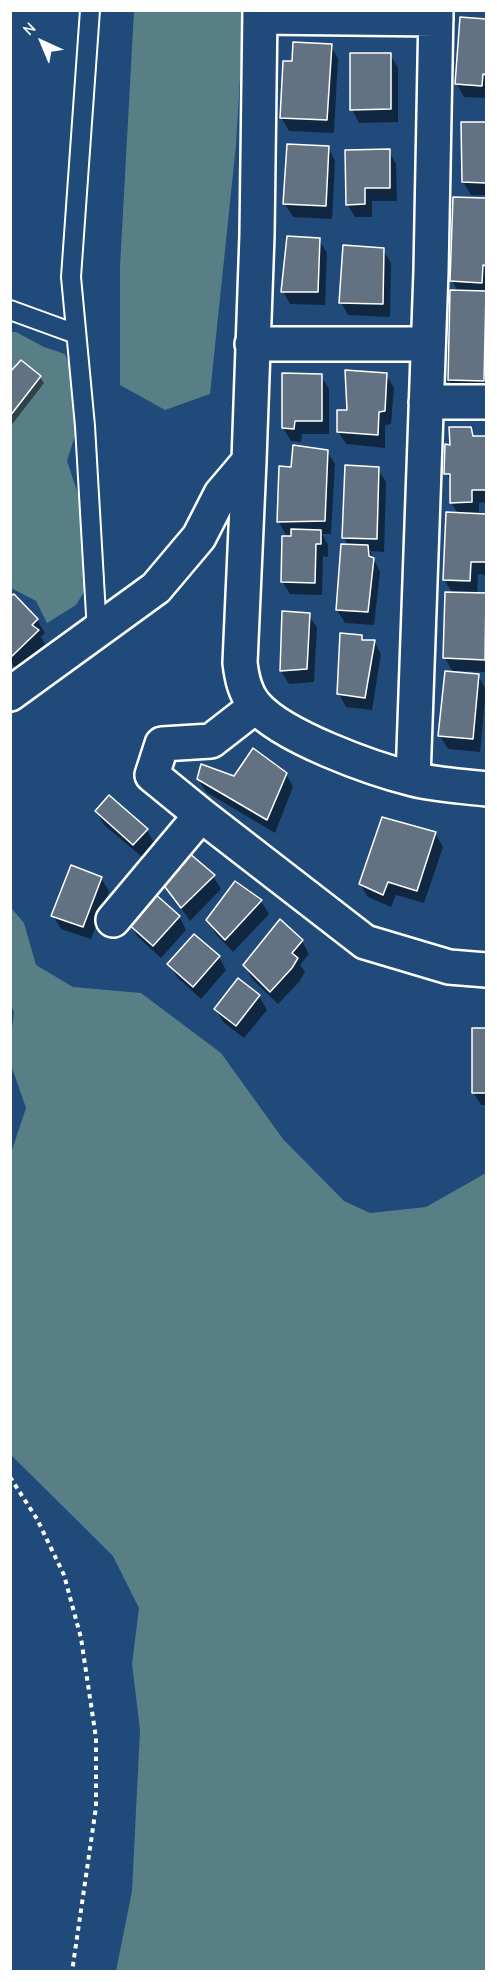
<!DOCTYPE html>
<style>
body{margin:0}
#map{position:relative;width:497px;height:1982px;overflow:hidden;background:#1f4a7a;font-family:"Comic Neue",sans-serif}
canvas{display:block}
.frame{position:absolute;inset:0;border:12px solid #fff;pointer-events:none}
.north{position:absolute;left:12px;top:12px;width:60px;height:60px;-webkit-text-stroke:4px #1f4a7a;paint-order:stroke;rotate:316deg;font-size:16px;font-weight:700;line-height:24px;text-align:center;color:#fff}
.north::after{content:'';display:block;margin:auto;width:21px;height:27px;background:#fff;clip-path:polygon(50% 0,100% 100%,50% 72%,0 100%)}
</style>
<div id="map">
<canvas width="497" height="1982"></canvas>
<div class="frame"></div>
<div class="north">N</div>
</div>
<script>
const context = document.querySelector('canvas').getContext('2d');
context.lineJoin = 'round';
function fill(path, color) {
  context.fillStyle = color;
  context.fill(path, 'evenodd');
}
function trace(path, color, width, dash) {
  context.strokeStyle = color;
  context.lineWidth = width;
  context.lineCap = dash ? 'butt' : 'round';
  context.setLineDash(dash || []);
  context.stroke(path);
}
fill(new Path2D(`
 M134 11H244L236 145 210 394 165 410 120 385V267Z
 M10 332H16L44 347 65 354 73 377 79 423 67 461 84 512 82 537 83 562 89 584 76 605 47 623 36 601 11 588Z
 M10 905 12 909 24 923 36 965 73 987 141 993 221 1053 283 1139 344 1201 370 1213 426 1207 486 1173V1971H116L132 1891 140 1730 132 1664 139 1608 113 1556 11 1455 10 1156 26 1108 11 1065V1034L14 1013 10 1000Z`), '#577f85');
fill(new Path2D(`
 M461 19 486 21V98L464 97 456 83Z
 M331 45 338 59 334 133 289 131 281 117 293 63Z
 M390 54 398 68V122L359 123 352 109Z
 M486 123V195H471L463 182V124Z
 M328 147 335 161 332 219 293 217 285 204Z
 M389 151 396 164 397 201H372V217H355L347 204Z
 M455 198 486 199V394L457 393 449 380 452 292H458L452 281Z
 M319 240 327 253 325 305 290 304 283 291Z
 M383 250 391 263 390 317 348 315 341 302Z
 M10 375 40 377 44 383 10 427Z
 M386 375 394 388 391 424 385 425V448L346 444 338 431 349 412Z
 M321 376 329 389V434H302L301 442 291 441 283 428Z
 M470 429 475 437H486V502L479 503V515H486V575L478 574 477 595H486V672L456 671V674L478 676 486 689 480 752 448 749 440 736 454 674 445 658 453 594 444 579 458 514 451 502 452 483 446 473 451 446Z
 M327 451 335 464 331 534H322L328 545V557L323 556 322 595 290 594 282 581 293 535H286L279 522 292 469Z
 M346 467 378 469 386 482 384 552 370 551 380 572 374 625 345 623 337 610 348 546 344 538Z
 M14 596 37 620 45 633 41 637 45 644 18 670 10 662V598Z
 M284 612 309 615 317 628 314 682 289 684 281 671Z
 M361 636 364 641H374L381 654 372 710 346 707 339 694Z
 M286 774 293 787 275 833 206 792 198 779Z
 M97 812 147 830 154 843 142 857 104 825Z
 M435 833 443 847 424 903 396 895 391 907 368 897 360 884Z
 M213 876 221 889 190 921 164 883Z
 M101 878 109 891 91 939 61 929 53 916Z
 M261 901 269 914 233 952 215 933 208 920Z
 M179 916 186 930 161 958 137 936 129 923Z
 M302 941 309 954 300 965 305 972 299 982 278 1004 252 979 245 965Z
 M219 957 226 970 201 999 177 977 169 964Z
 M238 981 259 996 267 1010 244 1038 223 1022 216 1009Z
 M473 1029H486V1105H481L473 1092Z`), '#0007');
const building = new Path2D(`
 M460 17 486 19V75L483 74 482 86 455 84Z
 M293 42 332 44 327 120 280 118 283 61H292Z
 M350 53H391V109L350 110Z
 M461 122H486V183L462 182Z
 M287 144 329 146 326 206 283 204Z
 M390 149V188H365V204L346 205 345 150Z
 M453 197 486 198V266L483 265 482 283 450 281Z
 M287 236 320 238 318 292H281Z
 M343 245 384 248 383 304 339 303Z
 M450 290 486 291 484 381 448 380Z
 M21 360 41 376 10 416V372Z
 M345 370 387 373 385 411 379 412 378 435 337 432V410H347Z
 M282 373 322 374V421H295L294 429 282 428Z
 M449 427H471L473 436H486V490H472V502L450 503V474H444L445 444 450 445Z
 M293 445 328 450 325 521 277 522 279 466 291 467Z
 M345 465 379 467 377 539 342 538Z
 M446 512 486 514V562H471L470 581 443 580Z
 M291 529 321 530V544H316L315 583 281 582 282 536H291Z
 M341 544 368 545 369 556 374 558 368 612 336 610Z
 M445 592 486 593 485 660 443 658Z
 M14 594 38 619 32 625 39 630 10 658V596Z
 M282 611 310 613 307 669 280 671Z
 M340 633 362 635V640H375L365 698 337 694Z
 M445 671 479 674 473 739 438 736Z
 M253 748 287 773 267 820 197 779 201 764 234 776Z
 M109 795 148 829 133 845 95 811Z
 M382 817 436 832 417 891 388 882 383 895 359 884Z
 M189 853 215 875 181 908 162 883Z
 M71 865 102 877 83 927 51 916Z
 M235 881 262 900 225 940 206 920Z
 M154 893 180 916 153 946 127 923Z
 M280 919 303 940 292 953 298 958 292 968 270 992 243 965Z
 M194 934 220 956 193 987 167 964Z
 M238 978 260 995 236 1026 214 1009Z
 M472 1028H486V1093H472Z`);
fill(building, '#637282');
trace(building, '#fff', 1.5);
const service = new Path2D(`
 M90 10 71 277 85 426 97 632
 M10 310 76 334`);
const minor = new Path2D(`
 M260 10 257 235 249 461 240 663C242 679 245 693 255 705 282 737 373 769 413 779 437 785 462 786 486 789
 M260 17 436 19
 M252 344H428
 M426 402H486
 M10 694 156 588 199 537 221 494 249 461
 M256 706 211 741 162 744 152 775 201 815 365 942 449 967 486 970
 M413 779 431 271 436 10
 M113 920 201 815`);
trace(service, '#fff', 22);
trace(minor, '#fff', 38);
trace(new Path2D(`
 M10 1477 37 1519 64 1575 81 1638 96 1738V1807L72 1972`), '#fff', 4, [4.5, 4.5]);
trace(service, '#1f4a7a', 18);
trace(minor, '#1f4a7a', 33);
</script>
